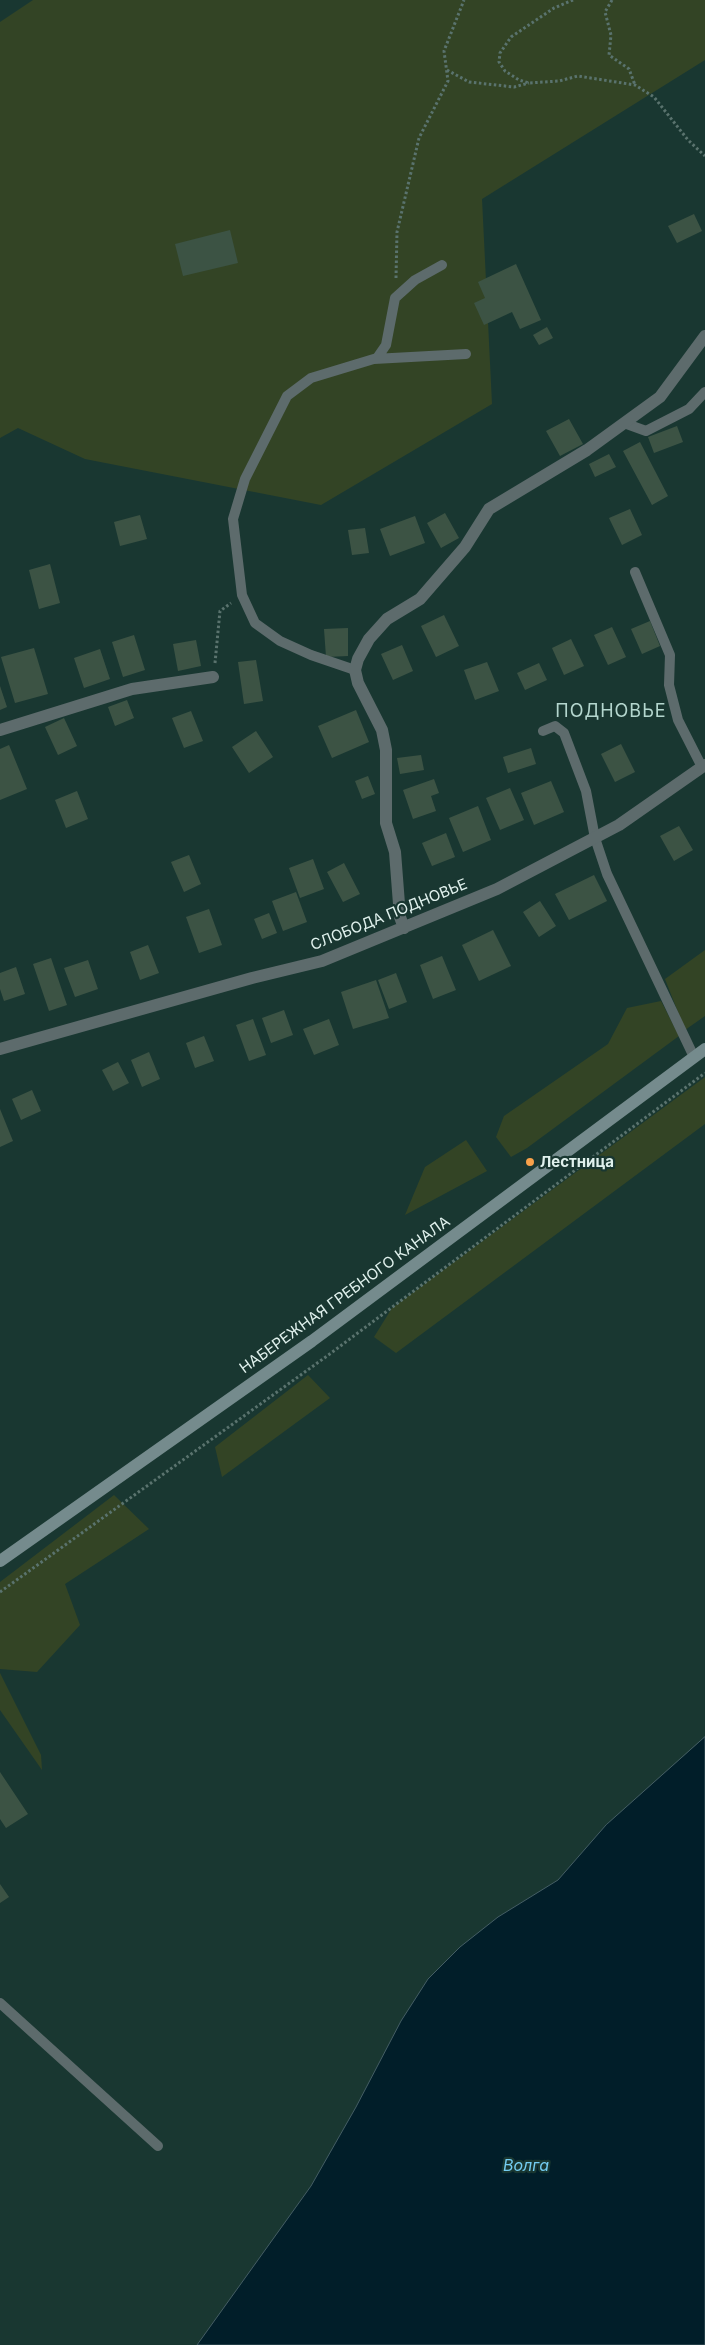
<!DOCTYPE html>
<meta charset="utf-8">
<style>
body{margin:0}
canvas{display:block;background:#193731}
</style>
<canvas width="705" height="2345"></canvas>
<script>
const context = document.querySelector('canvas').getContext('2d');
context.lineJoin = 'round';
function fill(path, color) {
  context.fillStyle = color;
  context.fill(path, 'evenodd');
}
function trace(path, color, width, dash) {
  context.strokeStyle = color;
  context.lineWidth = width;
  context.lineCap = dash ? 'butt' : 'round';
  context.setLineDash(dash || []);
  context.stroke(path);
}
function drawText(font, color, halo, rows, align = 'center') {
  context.font = font + ' Inter,sans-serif';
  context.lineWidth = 4.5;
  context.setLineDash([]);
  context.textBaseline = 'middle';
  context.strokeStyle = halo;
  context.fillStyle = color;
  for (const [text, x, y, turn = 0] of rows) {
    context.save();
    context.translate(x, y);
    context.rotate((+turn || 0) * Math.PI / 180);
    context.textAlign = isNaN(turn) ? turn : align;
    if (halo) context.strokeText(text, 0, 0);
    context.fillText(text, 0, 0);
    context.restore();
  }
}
fill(new Path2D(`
 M33 0H705V60L482 199 492 404 321 505 85 459 18 428 0 438V22Z
 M705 950V1016L685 1030 665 979Z
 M661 1001 679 1036 527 1148 511 1157 496 1137 504 1116 608 1044 627 1008Z
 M705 1077V1124L396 1353 374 1337 392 1308Z
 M466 1140 487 1171 405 1215 425 1167Z
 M308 1375 330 1398 222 1477 215 1447Z
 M114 1495 149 1529 65 1584 80 1625 37 1672 0 1669V1582Z
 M0 1673 41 1755 42 1770 0 1710Z`), '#334425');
const water = new Path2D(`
 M705 1737V2345H197L311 2186 356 2107 401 2021 428 1979 460 1947 498 1917 558 1880 606 1825Z`);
fill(water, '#011e29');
trace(water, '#445d64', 1);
fill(new Path2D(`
 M694 214 702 231 677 243 668 226Z
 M230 230 238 263 183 276 175 244Z
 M516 264 541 320 520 329 512 312 484 325 474 303 485 298 478 282Z
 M547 327 553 338 539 345 533 335Z
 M569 419 583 444 560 456 546 431Z
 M677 426 683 442 654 453 648 437Z
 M640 442 668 496 652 505 623 451Z
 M609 454 616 467 595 477 589 464Z
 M630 509 642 535 622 545 609 518Z
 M445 513 459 538 441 548 427 523Z
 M140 515 147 539 120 546 114 522Z
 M415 516 425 543 390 556 380 529Z
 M365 528 369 553 352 555 348 530Z
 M50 564 60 603 39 609 29 570Z
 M444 615 459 646 436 657 421 626Z
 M650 621 660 646 642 654 631 629Z
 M612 627 626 657 608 665 594 635Z
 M348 628V656L326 657 324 629Z
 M134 635 145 670 123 677 112 642Z
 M571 639 584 666 564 675 552 648Z
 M196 640 201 666 178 671 173 644Z
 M402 645 413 671 393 680 381 654Z
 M34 648 48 694 15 703 1 657Z
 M100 649 110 679 84 688 74 658Z
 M256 660 263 701 244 704 238 662Z
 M487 662 499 691 475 700 464 670Z
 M539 663 547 680 525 690 517 673Z
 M0 686 7 707 0 710Z
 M127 700 134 718 115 726 108 707Z
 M356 710 369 742 332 758 318 726Z
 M191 711 203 741 184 748 172 718Z
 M64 718 77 746 58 755 45 727Z
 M256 731 273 757 249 773 232 747Z
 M621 744 635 772 615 782 601 754Z
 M9 745 27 789 0 800V749Z
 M531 748 536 764 508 773 503 757Z
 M421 755 424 770 400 774 397 758Z
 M368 776 375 794 362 799 355 781Z
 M434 779 439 793 431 796 436 811 413 819 403 790Z
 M551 781 564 812 534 825 521 793Z
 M510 788 524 820 500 830 486 798Z
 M77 791 88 819 66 828 55 800Z
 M478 806 491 840 463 852 449 818Z
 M679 826 693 850 674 861 660 836Z
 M446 833 455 857 432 866 422 843Z
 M189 855 201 884 184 892 171 862Z
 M313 859 324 889 300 898 289 868Z
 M344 863 360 894 343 902 327 872Z
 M594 875 607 901 569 920 555 894Z
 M296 892 307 922 283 931 272 901Z
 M540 901 556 926 539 937 523 912Z
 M209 909 222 945 199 953 186 917Z
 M269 913 277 933 262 939 254 919Z
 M493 930 511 966 479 981 462 945Z
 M148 945 159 973 140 980 130 952Z
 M442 956 456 990 433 999 420 965Z
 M51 958 67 1005 49 1011 33 964Z
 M88 960 98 989 75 997 64 968Z
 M16 967 25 994 4 1001 0 989V973Z
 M396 973 407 1002 389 1009 378 980Z
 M376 980 389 1018 353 1029 341 992Z
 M284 1010 293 1035 271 1043 262 1018Z
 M253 1019 266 1055 249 1061 236 1025Z
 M329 1019 339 1045 314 1055 303 1029Z
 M204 1036 214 1061 195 1068 186 1043Z
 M149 1052 160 1079 142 1087 131 1060Z
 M118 1062 129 1083 113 1091 102 1070Z
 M32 1090 41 1111 21 1120 12 1099Z
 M0 1109 13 1141 0 1147Z
 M0 1772 28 1814 6 1828 0 1819Z
 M0 1884 9 1897 0 1903Z`), '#3c5344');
trace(new Path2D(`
 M573 0 554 8 511 37 500 53 499 62 505 71 519 80 529 83 559 81 578 76 635 85 654 97 688 140 705 156
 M612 0 605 12 611 35 609 55 629 69 635 85
 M447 70 469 82 514 87 529 83
 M396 278 397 232 419 138 448 81 444 51 464 0
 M215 663 220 611 231 603
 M0 1592 327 1356 705 1073`), '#5a736e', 3, [2.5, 2.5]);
trace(new Path2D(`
 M374 359 466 354
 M624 423 646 431 689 409 705 392
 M635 572 670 655 669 685 678 720 702 767
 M355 670 311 655 280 641 255 623 242 595 233 519 245 479 287 396 311 378 377 358 386 345 395 298 415 280 442 265
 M543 731 555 726 564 733 586 791 595 838 607 874 694 1057
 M0 2003 158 2146`), '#5d6b6c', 10);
trace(new Path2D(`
 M0 730 132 689 213 677
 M404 928 400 917 395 852 386 823V750L382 730 358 683 355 670 358 659 369 639 387 619 420 599 465 547 489 509 587 450 660 397 705 336
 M0 1049 252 978 322 961 497 889 619 825 705 765`), '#5d6b6c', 12);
trace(new Path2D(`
 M0 1561 312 1341 705 1049`), '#758b8d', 12);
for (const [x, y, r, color] of [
 [530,1162,5,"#f8a14a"]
]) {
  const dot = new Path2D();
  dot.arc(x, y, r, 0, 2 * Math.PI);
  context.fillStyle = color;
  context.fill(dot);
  trace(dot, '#193731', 2);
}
drawText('15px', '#e0f1ed', '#193731', [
 ["СЛОБОДА ПОДНОВЬЕ",389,915,-22],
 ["НАБЕРЕЖНАЯ ГРЕБНОГО КАНАЛА",345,1295,-36]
]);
drawText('bold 15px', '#e0f1ed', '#193731', [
 ["Лестница",540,1162]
], 'left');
drawText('italic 16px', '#74cdf1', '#193731', [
 ["Волга",526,2166]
]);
context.letterSpacing = '1px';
drawText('18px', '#b4d6ce', '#193731', [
 ["ПОДНОВЬЕ",611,712]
]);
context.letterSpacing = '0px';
</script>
